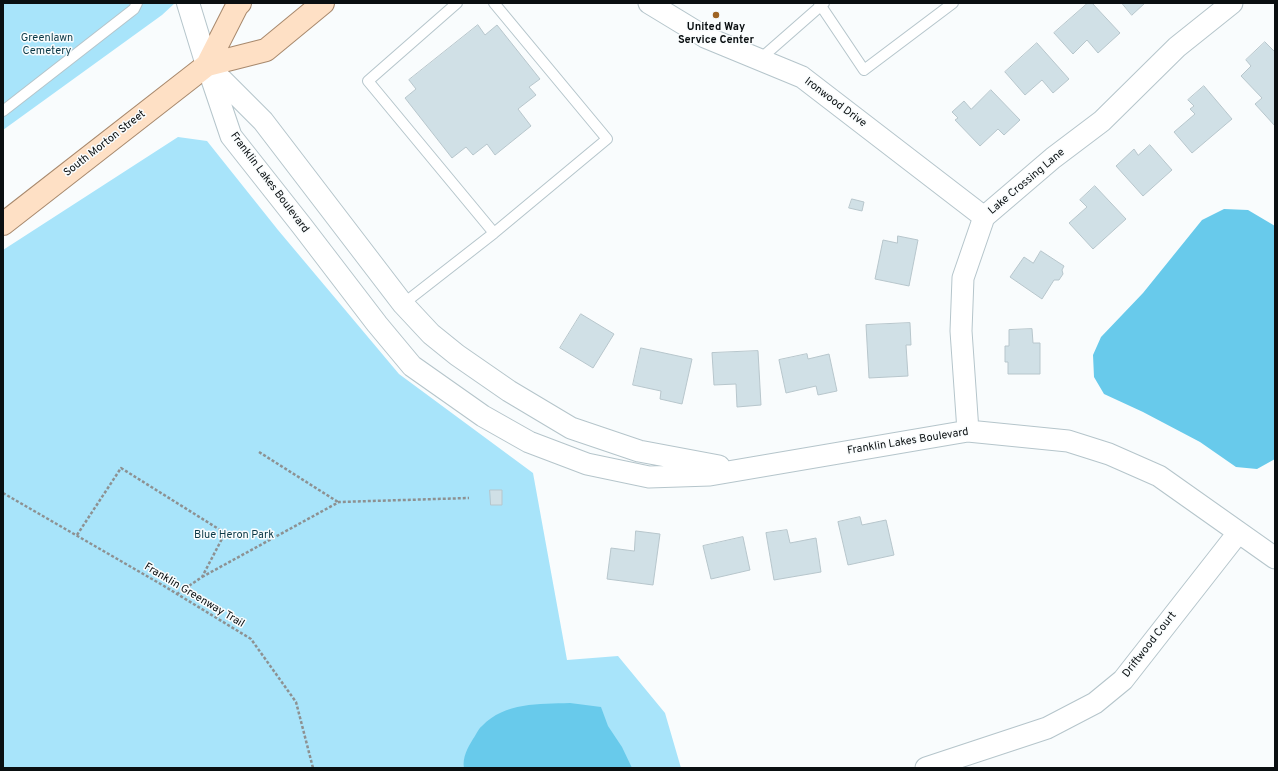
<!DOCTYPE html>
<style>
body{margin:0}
#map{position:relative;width:1278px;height:771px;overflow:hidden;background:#f9fcfd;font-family:Overpass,sans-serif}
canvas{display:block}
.frame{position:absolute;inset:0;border:4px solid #0a0f11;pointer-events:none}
</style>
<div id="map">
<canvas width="1278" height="771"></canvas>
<div class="frame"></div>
</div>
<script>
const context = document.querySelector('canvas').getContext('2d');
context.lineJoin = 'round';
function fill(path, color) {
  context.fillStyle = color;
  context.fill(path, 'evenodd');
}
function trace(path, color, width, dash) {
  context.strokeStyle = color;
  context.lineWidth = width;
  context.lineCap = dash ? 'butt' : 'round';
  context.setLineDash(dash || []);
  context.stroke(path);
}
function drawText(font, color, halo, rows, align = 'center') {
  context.font = font + ' Overpass,sans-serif';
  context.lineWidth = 3;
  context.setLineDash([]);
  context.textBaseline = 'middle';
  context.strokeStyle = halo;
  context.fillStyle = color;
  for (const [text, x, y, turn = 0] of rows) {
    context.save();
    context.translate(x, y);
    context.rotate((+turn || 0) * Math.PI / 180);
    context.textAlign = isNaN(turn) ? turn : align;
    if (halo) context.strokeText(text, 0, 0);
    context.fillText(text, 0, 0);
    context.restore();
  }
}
fill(new Path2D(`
 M3 3H175L162 15 3 130Z
 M178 137 207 141 278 230 399 374 533 473 567 660 618 656 665 713 681 768H3V250Z`), '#a8e4fa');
fill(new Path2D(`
 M1224 209 1248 210 1275 226V459L1257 469 1236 467 1200 442 1143 412 1104 394 1094 377 1093 355 1101 337 1143 293 1202 220Z
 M570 703 601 707 608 726 622 747 632 768H464C462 758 468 747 473 739 476 735 478 729 482 726 505 702 539 704 570 703Z`), '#68caeb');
const building = new Path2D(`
 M1088 3H1092L1120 33 1098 53 1087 40 1073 54 1054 33Z
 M1122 3H1145L1132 15Z
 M478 25 485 35 497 25 540 79 529 87 536 95 518 109 531 126 495 155 487 144 473 155 466 147 452 158 405 98 416 89 409 80Z
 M1265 42 1275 52V126L1255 104 1262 98 1241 76 1251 66 1246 60Z
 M1037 43 1069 79 1053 93 1042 80 1025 95 1005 72Z
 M1204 86 1232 119 1192 153 1174 132 1195 114 1190 109 1194 106 1188 100Z
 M991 90 1020 120 1004 135 998 129 980 146 955 120 958 118 952 112 964 101 971 109Z
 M1150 145 1172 170 1143 196 1116 166 1134 149 1138 155Z
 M1095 186 1126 219 1093 249 1069 223 1087 207 1080 200Z
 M852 199 864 202 862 211 849 208Z
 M898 236 918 240 909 286 875 279 883 240 897 243Z
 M1041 251 1064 266 1062 270 1063 274 1059 280H1054L1042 299 1010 277 1024 257 1033 263Z
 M581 314 614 334 593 368 560 348Z
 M910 323 911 345H906L908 376 869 378 866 325Z
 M1032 329 1033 343H1040V374H1008V362H1005V346H1009V330Z
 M641 348 692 359 682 404 660 399 661 391 633 385Z
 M758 351 761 405 737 407 736 384 714 385 712 353Z
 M807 354 808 359 829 354 837 391 818 395 816 386 786 393 779 360Z
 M490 490H502V505H491Z
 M860 517 862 525 886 520 894 555 848 565 838 522Z
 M787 530 790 543 816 538 821 572 774 580 766 533Z
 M636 531 660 534 653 585 607 579 611 548 634 551Z
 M743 537 750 570 711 579 703 546Z`);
fill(building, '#d0e0e6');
trace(building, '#b7c6cc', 1);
const lane = new Path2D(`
 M457 3 368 81 494 233
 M819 3 864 70 953 3
 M759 60 824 3
 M3 111 134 9 137 3
 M403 304 494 233 607 139 494 3`);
const street = new Path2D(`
 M649 3 705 37 802 77 984 217
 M207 65 231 136 302 226 377 324 412 366 483 416 529 442 587 464 649 477 710 475 968 431 1068 441 1109 454 1159 476 1275 558
 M211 69 263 121 403 304 431 334 457 355 509 391 571 428 639 451 719 466
 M968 431 961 331 963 278 984 217 1053 158 1102 121 1177 47 1232 3
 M926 768 1047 728 1095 703 1123 680 1238 533`);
const secondary = new Path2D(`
 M188 3 207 65`);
const primary = new Path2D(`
 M207 65 237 6 240 3
 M3 224 207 65 266 50 323 3`);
trace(lane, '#b5c5cb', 12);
trace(street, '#b5c5cb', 23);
trace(secondary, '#b5c5cb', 24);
trace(primary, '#a8896d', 24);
trace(new Path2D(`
 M259 452 338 502
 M3 493 164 586 251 639 296 702 313 768
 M77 535 121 468 225 533 202 577 177 594
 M202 577 339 502 469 498`), '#8d9192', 2.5, [3, 2]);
trace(lane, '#fff', 10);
trace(street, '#fff', 21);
trace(secondary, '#fff', 22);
trace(primary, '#fee0c5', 22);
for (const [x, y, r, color] of [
 [716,15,4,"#9e6323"]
]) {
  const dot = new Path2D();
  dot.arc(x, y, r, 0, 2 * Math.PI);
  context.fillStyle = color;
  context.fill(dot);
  trace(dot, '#f9fcfd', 1.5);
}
drawText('bold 11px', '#0a0f11', '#f9fcfd', [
 ["United Way",716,28],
 ["Service Center",716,41]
]);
drawText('11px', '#0b3947', '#f9fcfd', [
 ["Greenlawn",47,39],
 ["Cemetery",47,52],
 ["Blue Heron Park",234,536]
]);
drawText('11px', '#0a0f11', '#f9fcfd', [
 ["Ironwood Drive",835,103,37],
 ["South Morton Street",105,144,-38],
 ["Lake Crossing Lane",1027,182,-40],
 ["Franklin Lakes Boulevard",269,183,53],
 ["Franklin Lakes Boulevard",908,442,-9],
 ["Franklin Greenway Trail",194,596,31],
 ["Driftwood Court",1150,645,-52]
]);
</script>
